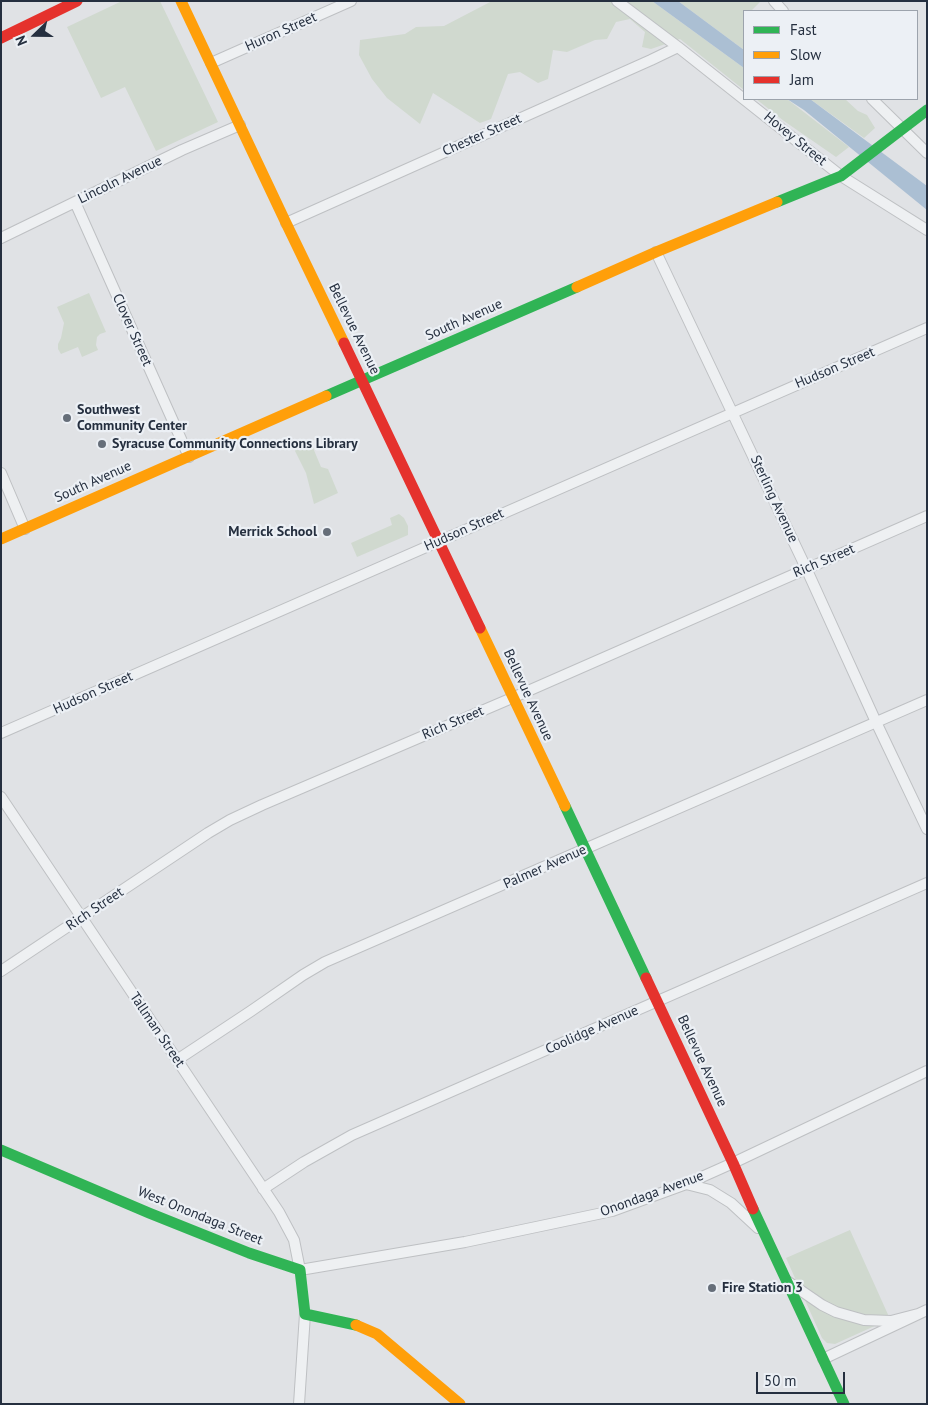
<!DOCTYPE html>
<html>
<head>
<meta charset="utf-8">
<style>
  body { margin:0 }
  #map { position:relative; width:928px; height:1405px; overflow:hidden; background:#e0e2e5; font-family:"PT Sans",sans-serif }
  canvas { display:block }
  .frame { position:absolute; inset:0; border:2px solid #252f3f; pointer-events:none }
  .legend { position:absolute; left:743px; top:10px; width:175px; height:90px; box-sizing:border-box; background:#ecf0f5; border:1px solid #9ca3ac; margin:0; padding:6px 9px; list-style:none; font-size:15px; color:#252f3f }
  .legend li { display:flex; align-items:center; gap:10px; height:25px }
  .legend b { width:25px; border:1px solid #9ca3ac }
  .north { position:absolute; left:10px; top:10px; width:50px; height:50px; -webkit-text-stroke:4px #ecf0f5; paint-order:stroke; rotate:248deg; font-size:14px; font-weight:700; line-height:20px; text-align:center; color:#252f3f }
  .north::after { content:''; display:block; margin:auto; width:18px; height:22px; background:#252f3f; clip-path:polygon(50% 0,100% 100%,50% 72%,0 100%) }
  .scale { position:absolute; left:756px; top:1372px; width:89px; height:22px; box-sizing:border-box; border:2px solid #252f3f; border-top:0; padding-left:6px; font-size:15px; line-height:18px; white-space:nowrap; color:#252f3f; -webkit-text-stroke:4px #ecf0f5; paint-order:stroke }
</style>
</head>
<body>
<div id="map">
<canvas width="928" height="1405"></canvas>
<div class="frame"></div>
<ul class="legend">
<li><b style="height:6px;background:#30b455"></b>Fast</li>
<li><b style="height:6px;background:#ff9f0a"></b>Slow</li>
<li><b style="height:6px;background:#e5322d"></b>Jam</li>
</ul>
<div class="north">N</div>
<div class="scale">50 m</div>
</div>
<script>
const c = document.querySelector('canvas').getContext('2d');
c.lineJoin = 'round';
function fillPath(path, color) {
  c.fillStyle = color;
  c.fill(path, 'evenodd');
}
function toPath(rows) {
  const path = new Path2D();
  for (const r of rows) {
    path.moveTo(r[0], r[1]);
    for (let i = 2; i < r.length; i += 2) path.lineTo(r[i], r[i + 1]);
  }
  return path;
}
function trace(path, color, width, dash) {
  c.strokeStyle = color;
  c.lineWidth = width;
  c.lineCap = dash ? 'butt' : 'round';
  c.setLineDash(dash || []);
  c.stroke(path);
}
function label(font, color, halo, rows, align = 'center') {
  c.font = font + ' "PT Sans",sans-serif';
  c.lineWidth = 4.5;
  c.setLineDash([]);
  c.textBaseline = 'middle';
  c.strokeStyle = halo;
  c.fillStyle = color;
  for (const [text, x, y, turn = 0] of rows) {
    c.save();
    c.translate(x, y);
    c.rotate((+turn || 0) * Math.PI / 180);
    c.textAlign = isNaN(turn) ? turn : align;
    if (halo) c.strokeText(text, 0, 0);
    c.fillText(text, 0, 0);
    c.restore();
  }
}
fillPath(toPath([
  [122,1,160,1,218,122,156,151,125,87,101,98,67,27],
  [492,1,652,1,744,68,744,90,680,39,651,49,642,47,645,32,630,19,616,22,607,39,595,40,567,52,553,50,548,79,538,83,520,72,508,74,491,119,480,123,433,93,420,124,387,98,372,79,359,55,360,40,405,34,416,27,444,26],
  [678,1,759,1,760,2,751,11,744,11,744,50],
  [756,99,787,99,849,147,836,157,784,121],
  [810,99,845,99,858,111,867,115,875,128,864,138],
  [89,293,106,332,100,334,97,337,96,345,98,350,82,357,78,347,61,354,58,349,58,344,61,338,64,323,57,307],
  [307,440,311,443,321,467,328,469,338,493,314,504,306,473,293,447],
  [399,514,404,518,408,526,408,535,357,557,351,543,392,525,390,518],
  [850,1230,890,1319,835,1344,827,1343,822,1338,786,1258]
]), '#d0d9cf');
fillPath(toPath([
  [652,1,678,1,744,50,744,68],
  [787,99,810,99,927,186,927,210,804,110]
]), '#abbfd3');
const street = toPath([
  [617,1,678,47,841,176,927,230],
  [774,1,783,11],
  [211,63,351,1],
  [872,99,927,153],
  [75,202,189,457],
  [286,223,651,60,678,47],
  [1,238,182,150,240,125],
  [656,252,806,568,876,722,927,829],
  [1,473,25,529],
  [1,733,927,328],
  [1,797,279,1212,294,1240,300,1270,465,1242,612,1211,686,1184,733,1163,927,1071],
  [1,971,208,833,230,820,262,805,512,698,927,516],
  [177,1060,251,1011,303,975,325,962,927,700],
  [686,1184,710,1190,731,1203,758,1228],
  [263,1189,304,1162,352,1135,927,883],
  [787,1281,822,1305,836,1312,864,1320,891,1321,918,1314],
  [823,1359,927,1310],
  [299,1404,305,1314]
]);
trace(street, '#bec0c3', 12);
trace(street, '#eef0f2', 10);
trace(toPath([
  [777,202,841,176,927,110],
  [326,396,577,287],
  [565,806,646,978],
  [1,1150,149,1213,249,1253,300,1270,305,1314,356,1325],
  [753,1209,844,1404]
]), '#30b455', 11);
trace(toPath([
  [181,1,286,223,344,343],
  [577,287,656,252,777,202],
  [1,539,326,396],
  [480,628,565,806],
  [356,1325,377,1334,460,1404]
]), '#ff9f0a', 11);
trace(toPath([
  [1,38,77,1],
  [344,343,480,628],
  [646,978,733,1163,753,1209]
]), '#e5322d', 11);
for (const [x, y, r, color] of [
  [67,418,5,"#666e79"],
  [102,444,5,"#666e79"],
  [327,532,5,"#666e79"],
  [712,1288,5,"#666e79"]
]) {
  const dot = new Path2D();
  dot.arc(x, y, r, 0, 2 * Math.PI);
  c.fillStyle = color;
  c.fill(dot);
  trace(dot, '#ecf0f5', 2);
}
label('14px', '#252f3f', '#ecf0f5', [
  ["Huron Street",281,32,-24],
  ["Chester Street",482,135,-24],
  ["Hovey Street",795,139,39],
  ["Lincoln Avenue",120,180,-26],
  ["South Avenue",464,320,-24],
  ["Bellevue Avenue",354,329,64],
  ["Clover Street",132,330,66],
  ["Hudson Street",835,368,-23],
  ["South Avenue",93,482,-24],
  ["Sterling Avenue",774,499,65],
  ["Hudson Street",464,530,-24],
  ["Rich Street",824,561,-23],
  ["Hudson Street",93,693,-24],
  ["Bellevue Avenue",528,695,65],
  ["Rich Street",453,723,-23],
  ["Palmer Avenue",545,867,-24],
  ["Rich Street",95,909,-34],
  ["Tallman Street",157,1030,56],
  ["Coolidge Avenue",592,1030,-24],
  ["Bellevue Avenue",702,1061,65],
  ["Onondaga Avenue",652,1194,-20],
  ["West Onondaga Street",200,1216,22]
]);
label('bold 14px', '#252f3f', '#ecf0f5', [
  ["Southwest",77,410],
  ["Community Center",77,426],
  ["Syracuse Community Connections Library",112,444],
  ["Merrick School",317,532,"right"],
  ["Fire Station 3",722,1288]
], 'left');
</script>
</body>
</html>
